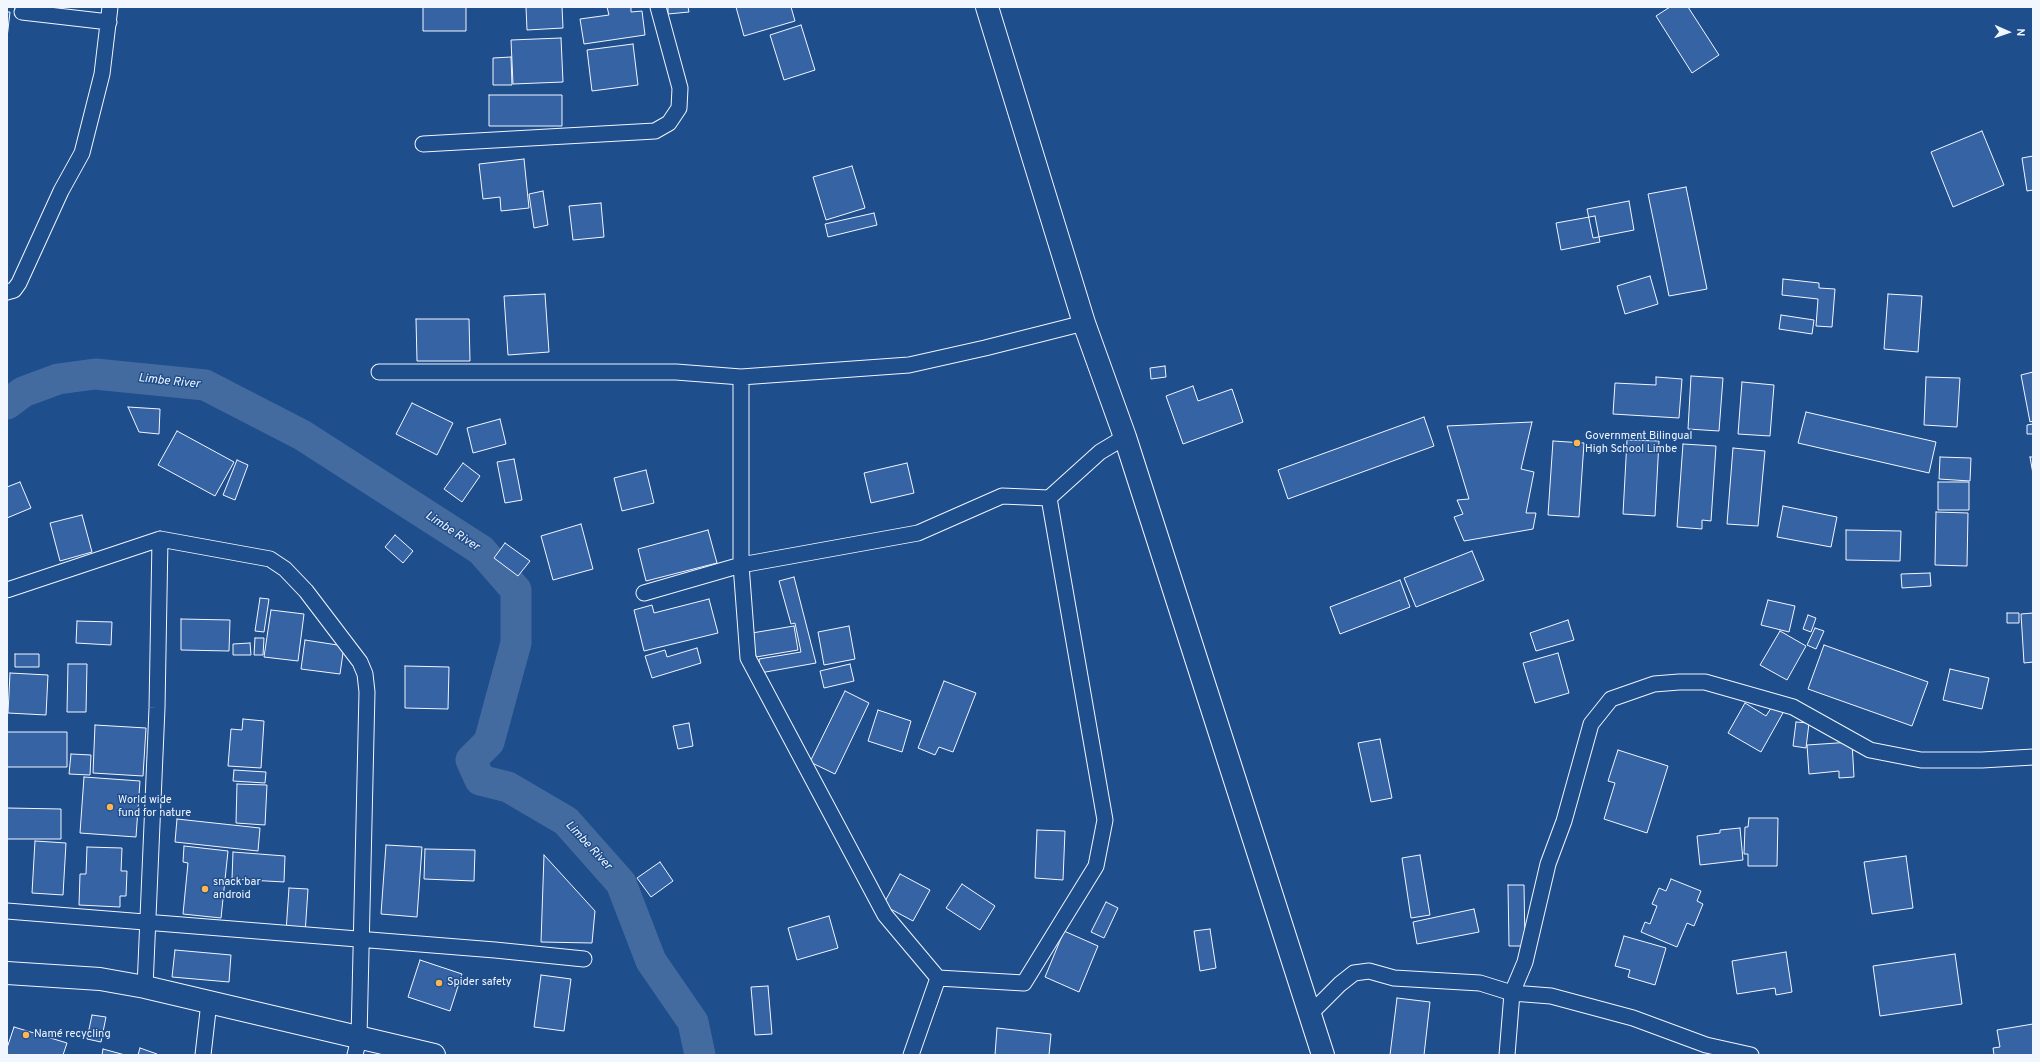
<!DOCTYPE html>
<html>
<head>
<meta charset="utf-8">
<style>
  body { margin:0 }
  #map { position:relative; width:2040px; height:1062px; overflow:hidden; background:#1f4e8c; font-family:Overpass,sans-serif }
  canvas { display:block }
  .frame { position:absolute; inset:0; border:8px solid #f2f6ff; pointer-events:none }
  .north { position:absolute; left:1988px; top:12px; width:40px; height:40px; -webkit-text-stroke:3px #1f4e8c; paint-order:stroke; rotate:92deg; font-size:11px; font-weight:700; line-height:16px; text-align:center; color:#f2f6ff }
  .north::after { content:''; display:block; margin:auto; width:14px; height:18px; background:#f2f6ff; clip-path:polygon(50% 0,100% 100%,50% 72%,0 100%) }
</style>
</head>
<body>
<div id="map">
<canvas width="2040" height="1062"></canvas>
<div class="frame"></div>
<div class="north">N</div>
</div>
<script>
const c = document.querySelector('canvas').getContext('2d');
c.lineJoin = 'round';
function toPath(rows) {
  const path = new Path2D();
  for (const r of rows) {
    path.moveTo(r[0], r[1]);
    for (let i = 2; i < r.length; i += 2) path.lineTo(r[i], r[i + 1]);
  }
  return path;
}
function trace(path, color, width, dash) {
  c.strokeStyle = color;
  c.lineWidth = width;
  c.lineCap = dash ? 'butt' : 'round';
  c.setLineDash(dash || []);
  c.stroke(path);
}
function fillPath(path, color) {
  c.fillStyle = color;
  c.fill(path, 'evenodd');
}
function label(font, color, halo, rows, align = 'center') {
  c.font = font + ' Overpass,sans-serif';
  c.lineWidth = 3;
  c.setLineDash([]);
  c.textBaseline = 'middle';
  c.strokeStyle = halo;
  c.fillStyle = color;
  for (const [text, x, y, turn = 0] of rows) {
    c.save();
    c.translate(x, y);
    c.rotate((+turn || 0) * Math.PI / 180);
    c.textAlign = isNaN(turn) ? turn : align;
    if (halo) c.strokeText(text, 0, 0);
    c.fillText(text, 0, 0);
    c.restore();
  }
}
trace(toPath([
  [7,404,23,392,58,379,95,374,205,385,302,435,481,550,516,590,516,643,489,742,471,760,480,780,508,787,566,821,621,883,651,961,693,1022,700,1055]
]), '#446ba0', 31);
const building = toPath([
  [423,7,466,7,466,31,423,31,423,7],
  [526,7,562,7,563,28,527,30,526,7],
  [607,7,631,7,631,12,642,11,645,35,584,44,580,19,609,15,607,7],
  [668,7,688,7,689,12,668,14,668,7],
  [736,7,791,7,795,21,744,36,736,7],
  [1670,7,1688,7,1719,55,1692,73,1656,16,1670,7],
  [7,12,10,12,7,38,7,12],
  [801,25,815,70,784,80,770,35,801,25],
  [561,38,563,82,513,84,511,40,561,38],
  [633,44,638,85,592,91,587,50,633,44],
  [511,57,512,85,493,85,493,58,511,57],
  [489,95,562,95,562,126,489,126,489,95],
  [1982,131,2004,185,1953,207,1931,152,1982,131],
  [2033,156,2033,190,2027,191,2022,158,2033,156],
  [524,159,529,208,501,211,500,197,483,199,479,164,524,159],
  [852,166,865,208,826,220,813,177,852,166],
  [1686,187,1707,289,1669,296,1648,194,1686,187],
  [543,191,548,225,534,228,529,194,543,191],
  [1629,201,1634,230,1593,238,1587,209,1629,201],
  [601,203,604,237,573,240,569,206,601,203],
  [874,213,877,225,828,237,825,224,874,213],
  [1595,216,1600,242,1561,250,1556,223,1595,216],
  [1650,276,1658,304,1625,314,1617,286,1650,276],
  [1783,279,1819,283,1819,288,1835,289,1832,327,1816,326,1818,299,1782,295,1783,279],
  [545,294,549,352,508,355,504,296,545,294],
  [1888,294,1922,296,1918,352,1884,349,1888,294],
  [1781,315,1814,320,1812,334,1779,329,1781,315],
  [416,319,469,319,470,361,417,361,416,319],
  [1165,366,1166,377,1151,379,1150,368,1165,366],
  [2033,372,2033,421,2030,422,2021,375,2033,372],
  [1691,376,1723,378,1719,431,1688,429,1691,376],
  [1656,377,1682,379,1679,418,1613,414,1615,383,1656,385,1656,377],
  [1926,377,1960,378,1957,427,1924,425,1926,377],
  [1742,382,1774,385,1770,436,1738,434,1742,382],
  [1193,386,1198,401,1232,389,1243,422,1183,444,1166,396,1193,386],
  [412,403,453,423,437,455,396,434,412,403],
  [128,407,160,409,159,434,139,432,128,407],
  [1806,412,1936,442,1929,473,1798,443,1806,412],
  [1424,417,1434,446,1288,499,1278,470,1424,417],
  [500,419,506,444,473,453,467,428,500,419],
  [1532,422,1521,469,1534,472,1526,513,1536,513,1533,529,1464,541,1454,517,1463,514,1457,500,1469,499,1447,426,1532,422],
  [2033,424,2033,434,2027,434,2027,425,2033,424],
  [177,431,234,462,215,496,158,465,177,431],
  [1627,440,1659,441,1655,516,1623,514,1627,440],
  [1553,441,1584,443,1579,517,1548,515,1553,441],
  [1683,444,1716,446,1711,521,1702,520,1702,529,1677,527,1683,444],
  [1733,448,1765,451,1758,526,1727,524,1733,448],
  [1940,457,1971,458,1970,481,1939,479,1940,457],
  [2030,457,2033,457,2033,474,2030,457],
  [514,459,522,500,505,503,497,462,514,459],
  [237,460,248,465,235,500,223,495,237,460],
  [463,463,480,476,462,502,444,489,463,463],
  [907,463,914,493,871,503,864,473,907,463],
  [646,470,654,503,622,511,614,478,646,470],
  [20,482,31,508,7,518,7,487,20,482],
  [1938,482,1969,482,1969,510,1938,510,1938,482],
  [1783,506,1837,517,1831,547,1777,537,1783,506],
  [1936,512,1968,513,1967,566,1935,565,1936,512],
  [82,515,92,552,60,561,50,523,82,515],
  [581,524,593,569,553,580,541,536,581,524],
  [708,530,717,563,646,581,638,549,708,530],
  [1846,530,1901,531,1900,561,1846,560,1846,530],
  [395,535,413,551,403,563,385,547,395,535],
  [505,543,530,561,518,576,494,558,505,543],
  [1472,551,1484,580,1416,607,1404,578,1472,551],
  [1930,573,1931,586,1902,588,1901,574,1930,573],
  [794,577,816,663,760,673,759,659,801,652,795,623,791,624,779,581,794,577],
  [1400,580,1410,607,1340,634,1330,607,1400,580],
  [260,598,269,599,264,632,255,631,260,598],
  [709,599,718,633,644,651,634,610,652,605,654,613,709,599],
  [1768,600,1795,606,1789,632,1761,625,1768,600],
  [271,610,304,614,298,661,264,657,271,610],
  [2007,613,2019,613,2019,623,2007,623,2007,613],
  [2033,613,2033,662,2024,663,2021,614,2033,613],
  [1808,615,1816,618,1811,632,1803,629,1808,615],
  [181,619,230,620,229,651,181,650,181,619],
  [1568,620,1574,640,1536,651,1530,633,1568,620],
  [77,621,112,622,111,645,76,643,77,621],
  [794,626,798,650,756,657,752,633,794,626],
  [849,626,855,659,824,665,818,632,849,626],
  [1815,628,1824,631,1816,649,1807,645,1815,628],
  [1780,631,1806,646,1787,680,1760,665,1780,631],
  [255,638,264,638,263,655,254,655,255,638],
  [305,640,344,646,340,674,301,669,305,640],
  [250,643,251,655,233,655,233,644,250,643],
  [1824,645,1928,682,1912,726,1808,689,1824,645],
  [697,648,701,663,652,678,645,656,665,650,667,657,697,648],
  [1558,653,1569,693,1535,703,1523,663,1558,653],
  [15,654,39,654,39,667,15,667,15,654],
  [68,664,87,664,86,712,67,712,68,664],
  [850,664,854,681,824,688,820,671,850,664],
  [405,666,449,667,448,709,405,708,405,666],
  [1950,669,1989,678,1982,709,1943,700,1950,669],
  [10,673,48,675,46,715,8,713,10,673],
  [944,681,976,693,953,752,939,747,935,755,918,748,944,681],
  [845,691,869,703,835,774,810,762,845,691],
  [1745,703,1766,716,1773,705,1784,711,1761,752,1728,733,1745,703],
  [878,710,911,721,902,752,868,741,878,710],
  [243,719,264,721,261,768,228,766,231,729,242,730,243,719],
  [1796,722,1809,723,1806,748,1793,746,1796,722],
  [689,723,693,746,678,749,673,726,689,723],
  [95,725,146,728,143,776,93,773,95,725],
  [7,732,67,732,67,767,7,767,7,732],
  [1380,739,1392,798,1371,802,1358,743,1380,739],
  [1852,742,1854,777,1839,778,1839,771,1809,774,1807,745,1852,742],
  [1618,750,1668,766,1647,833,1604,819,1615,783,1608,781,1618,750],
  [71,754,91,755,90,775,69,774,71,754],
  [234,770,266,772,265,783,233,781,234,770],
  [84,777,140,781,136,837,80,833,84,777],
  [237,784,267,785,265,825,236,823,237,784],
  [7,808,61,809,61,839,7,839,7,808],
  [1749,818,1778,818,1777,866,1748,866,1748,854,1744,854,1745,827,1748,827,1749,818],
  [177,819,260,828,258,851,175,842,177,819],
  [1740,828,1743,860,1700,865,1697,836,1720,833,1720,830,1740,828],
  [1037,830,1065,831,1063,880,1035,878,1037,830],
  [35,841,66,843,63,895,32,893,35,841],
  [386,845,422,847,417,917,381,914,386,845],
  [184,846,228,851,221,918,183,914,188,863,183,862,184,846],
  [87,847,122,848,121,871,127,871,126,896,120,896,120,907,79,905,80,874,86,874,87,847],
  [425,849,475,850,474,881,424,879,425,849],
  [233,852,285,856,284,882,232,879,233,852],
  [544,855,595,911,592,943,541,942,544,855],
  [1420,855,1430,915,1411,918,1402,858,1420,855],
  [1906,856,1913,908,1872,914,1864,862,1906,856],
  [660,862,673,881,651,897,637,878,660,862],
  [900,874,930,890,913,921,883,905,900,874],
  [1671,879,1701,891,1697,901,1703,904,1694,926,1687,923,1677,947,1641,932,1645,922,1650,924,1657,906,1652,904,1659,888,1666,891,1671,879],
  [962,884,995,906,980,930,946,908,962,884],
  [1508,885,1524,885,1525,946,1509,946,1508,885],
  [289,888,308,889,305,934,286,932,289,888],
  [1106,902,1118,908,1104,938,1091,932,1106,902],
  [1474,909,1479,932,1417,944,1413,922,1474,909],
  [829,916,838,948,797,960,788,928,829,916],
  [1210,929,1216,968,1200,971,1194,931,1210,929],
  [1064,931,1098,946,1079,992,1045,977,1064,931],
  [1624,936,1666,948,1655,985,1628,977,1630,970,1615,966,1624,936],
  [175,950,231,955,229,982,172,977,175,950],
  [1786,952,1792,992,1776,995,1775,988,1737,994,1732,961,1786,952],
  [1955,954,1962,1004,1880,1016,1873,966,1955,954],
  [420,960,462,974,450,1011,408,997,420,960],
  [541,975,571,979,564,1031,534,1027,541,975],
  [768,986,772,1034,755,1035,751,987,768,986],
  [1397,998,1430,1002,1424,1055,1390,1055,1397,998],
  [92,1015,106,1017,101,1042,87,1039,92,1015],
  [2033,1024,2033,1055,1994,1055,1993,1048,2000,1047,1997,1030,2033,1024],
  [14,1027,67,1043,63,1055,7,1055,7,1048,14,1027],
  [997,1028,1051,1034,1049,1055,995,1055,997,1028],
  [140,1048,157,1054,157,1055,138,1055,140,1048],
  [103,1049,125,1055,102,1055,103,1049]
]);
fillPath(building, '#3563a3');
trace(building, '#f2f6ff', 1);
const minor = toPath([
  [22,12,109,22],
  [423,144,655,131,669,123,679,108,680,88,658,7],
  [7,292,14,290,19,283,61,191,82,153,102,74,110,7],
  [379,372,676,372,741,377,909,365,985,348,1084,323],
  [160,539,270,559,285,569,306,591,360,662,365,674,367,692,359,1038,355,1055],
  [7,590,160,539,157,708,145,987],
  [644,593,741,565,741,377],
  [7,911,495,950,584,959],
  [938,978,885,915,748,658,741,565,918,533,1002,496,1049,498],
  [1310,1014,1340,984,1354,973,1369,971,1394,978,1480,983,1512,993,1551,996,1633,1018,1706,1045,1751,1055],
  [203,1055,209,1002],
  [911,1055,938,978,1024,983,1096,866,1105,820,1049,498,1100,452,1125,437],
  [1507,1055,1512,993,1525,962,1548,864,1564,821,1591,724,1611,699,1654,684,1679,682,1705,682,1793,707,1870,750,1921,760,1982,760,2033,757]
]);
const primary = toPath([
  [987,7,1084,323,1125,437,1323,1055]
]);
const trunk = toPath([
  [7,973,100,979,145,987,434,1055]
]);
trace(minor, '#f2f6ff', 17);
trace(primary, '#f2f6ff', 24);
trace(trunk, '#f2f6ff', 24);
trace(minor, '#1f4e8c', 15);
trace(primary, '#1f4e8c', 22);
trace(trunk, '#1f4e8c', 22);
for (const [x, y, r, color] of [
  [1577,443,4,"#ffb74d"],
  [110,807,4,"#ffb74d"],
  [205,889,4,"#ffb74d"],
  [439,983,4,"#ffb74d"],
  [26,1035,4,"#ffb74d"]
]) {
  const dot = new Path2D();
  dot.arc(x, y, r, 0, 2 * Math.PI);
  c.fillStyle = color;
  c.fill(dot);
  trace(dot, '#1f4e8c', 1.5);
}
label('11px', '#f2f6ff', '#1f4e8c', [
  ["Government Bilingual",1585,437],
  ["High School Limbe",1585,450],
  ["World wide",118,801],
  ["fund for nature",118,814],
  ["snack bar",213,883],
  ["android",213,896],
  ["Spider safety",447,983],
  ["Namé recycling",34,1035]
], 'left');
label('italic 12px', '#f2f6ff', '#1f4e8c', [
  ["Limbe River",169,382,6],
  ["Limbe River",452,532,33],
  ["Limbe River",588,846,47]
]);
</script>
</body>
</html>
